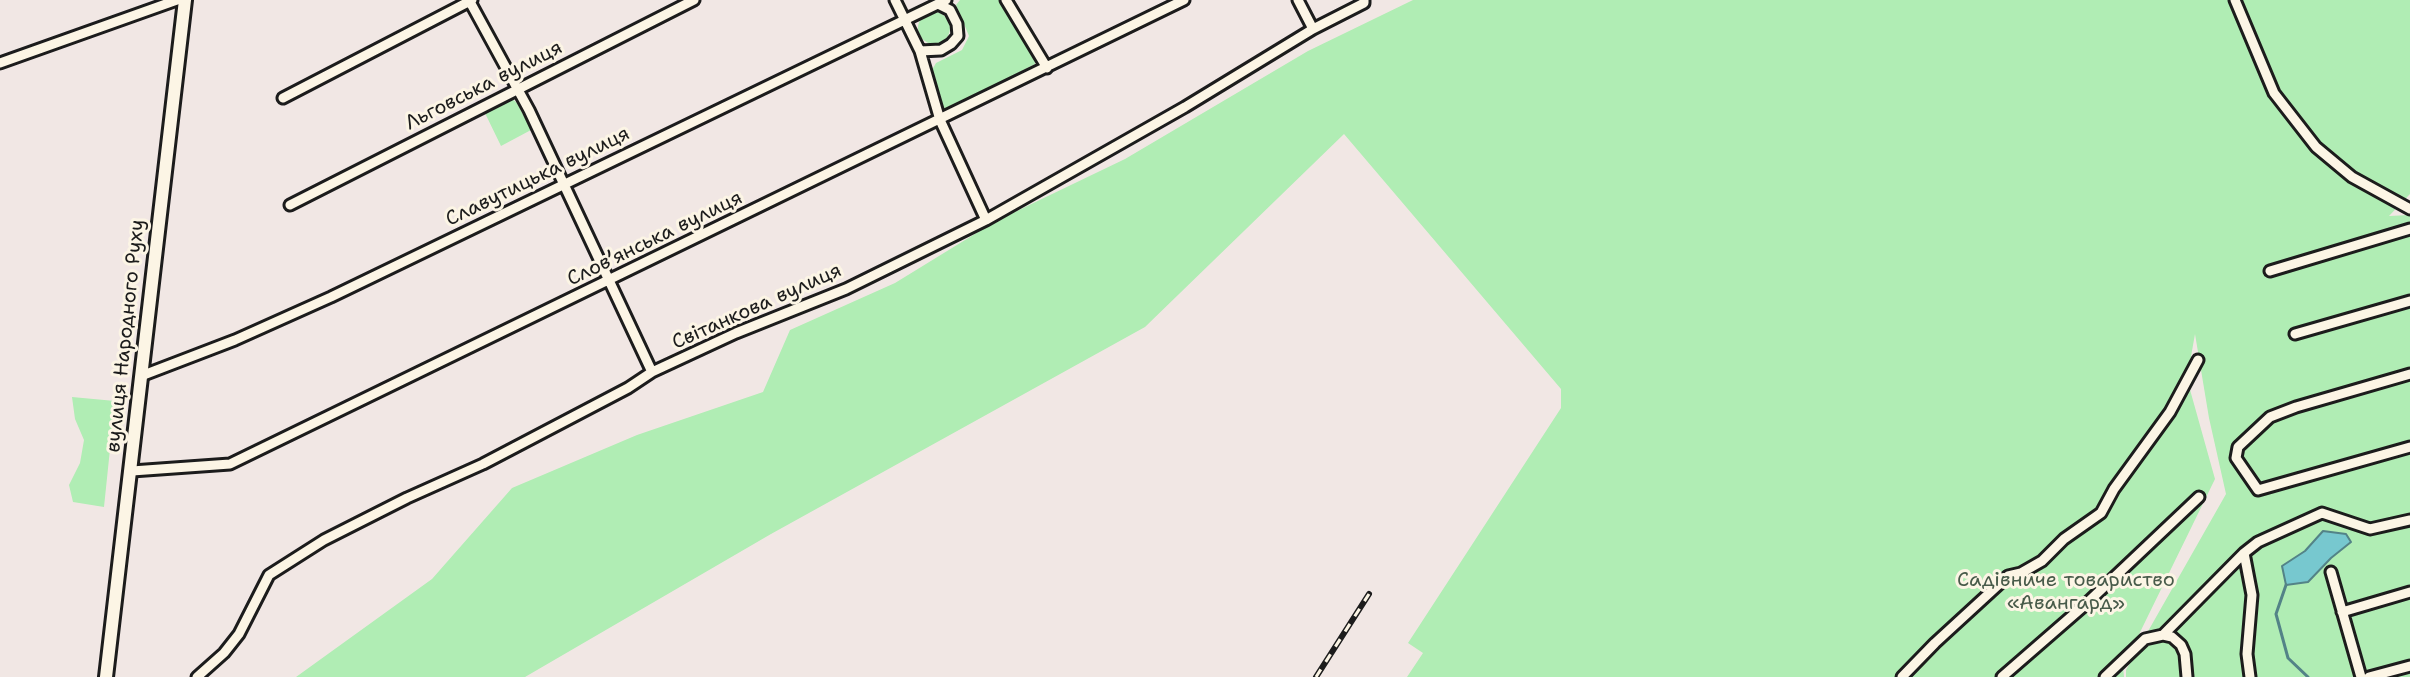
<!DOCTYPE html>
<html>
<head>
<meta charset="utf-8">
<style>
  body { margin:0 }
  canvas { display:block; background:#f1e7e4 }
</style>
</head>
<body>
<canvas width="2410" height="677"></canvas>
<script>
const c = document.querySelector('canvas').getContext('2d');
c.lineJoin = 'round';
function fillPath(path, color) {
  c.fillStyle = color;
  c.fill(path, 'evenodd');
}
function toPath(rows) {
  const path = new Path2D();
  for (const r of rows) {
    if (r.length === 3) {
      path.moveTo(r[0] + r[2], r[1]);
      path.arc(r[0], r[1], r[2], 0, 2 * Math.PI);
      continue;
    }
    path.moveTo(r[0], r[1]);
    for (let i = 2; i < r.length; i += 2) path.lineTo(r[i], r[i + 1]);
  }
  return path;
}
function trace(path, color, width, dash) {
  c.strokeStyle = color;
  c.lineWidth = width;
  c.lineCap = dash ? 'butt' : 'round';
  c.setLineDash(dash || []);
  c.stroke(path);
}
function label(font, color, halo, rows, align = 'center') {
  c.font = font + ' "Shantell Sans",sans-serif';
  c.lineWidth = 6;
  c.setLineDash([]);
  c.textBaseline = 'middle';
  c.strokeStyle = halo;
  c.fillStyle = color;
  for (const [text, x, y, turn = 0] of rows) {
    c.save();
    c.translate(x, y);
    c.rotate((+turn || 0) * Math.PI / 180);
    c.textAlign = isNaN(turn) ? turn : align;
    if (halo) c.strokeText(text, 0, 0);
    c.fillText(text, 0, 0);
    c.restore();
  }
}
fillPath(toPath([
  [960,0,1000,0,1034,56,1035,64,945,110,939,104,932,70,936,63,962,50,969,36,956,5],
  [1413,0,2410,0,2410,194,2389,216,2410,215,2410,677,2126,677,2126,670,2226,494,2209,418,2195,334,2187,379,2215,479,2123,667,2124,677,1407,677,1423,653,1408,643,1561,408,1561,389,1344,134,1145,327,771,534,525,677,296,677,432,579,512,488,637,435,763,392,790,330,895,283,996,221,1125,159,1308,51],
  [934,28,16],
  [510,97,517,103,531,130,501,146,483,109],
  [72,397,115,401,104,507,73,502,69,485,80,463,84,440,75,419]
]), '#b0edb4');
const water = toPath([
  [2323,531,2346,534,2351,542,2331,558,2308,582,2286,585,2282,566,2305,551,2323,531]
]);
fillPath(water, '#77c8cf');
trace(water, '#538387', 2);
trace(toPath([
  [2286,585,2276,614,2288,658,2308,677]
]), '#538387', 3);
const street = toPath([
  [469,0,529,110,652,372],
  [895,0,920,51,940,120,986,220],
  [1006,0,1047,68],
  [1298,0,1313,29],
  [2235,0,2274,93,2316,147,2352,177,2410,209],
  [920,51,941,50,951,44,958,36,957,24,950,10,938,4],
  [0,63,177,0],
  [283,98,472,0],
  [290,205,694,0],
  [2270,271,2410,229],
  [2295,334,2410,301],
  [2410,374,2296,407,2270,417,2238,447,2236,458,2258,490,2410,447],
  [141,376,235,340,331,297,946,0],
  [132,471,230,464,1184,0],
  [2331,572,2361,677],
  [2342,612,2410,592],
  [2163,635,2172,637,2181,645,2185,654,2187,677],
  [197,677,224,653,239,634,269,575,324,540,407,498,483,464,628,388,652,372,736,333,846,289,986,220,1185,107,1313,29,1364,3,1364,0],
  [1902,677,1935,643,2008,576,2021,573,2042,561,2064,539,2101,513,2114,489,2170,412,2198,360],
  [2002,677,2087,603,2199,497],
  [2105,677,2145,639,2163,635,2244,553],
  [2250,677,2247,654,2252,595,2244,553,2258,542,2322,513,2370,529,2410,520],
  [2369,677,2410,666]
]);
const secondary = toPath([
  [106,677,185,0]
]);
trace(street, '#1c1c1c', 15);
trace(secondary, '#1c1c1c', 18);
trace(street, '#fcf5e5', 9);
trace(secondary, '#fcf5e5', 12);
const rail = toPath([
  [1316,677,1369,594]
]);
trace(rail, '#1c1c1c', 6);
trace(rail, '#fcf5e5', 3, [9]);
label('20px', '#1c1c1c', '#fcf5e5', [
  ["Льговська вулиця",484,86,-27],
  ["Славутицька вулиця",538,177,-26],
  ["Словʼянська вулиця",655,239,-26],
  ["Світанкова вулиця",757,307,-24],
  ["вулиця Народного Руху",126,336,-84]
]);
label('20px', '#485b4a', '#fcf5e5', [
  ["Садівниче товариство",2066,581],
  ["«Авангард»",2066,604]
]);
</script>
</body>
</html>
